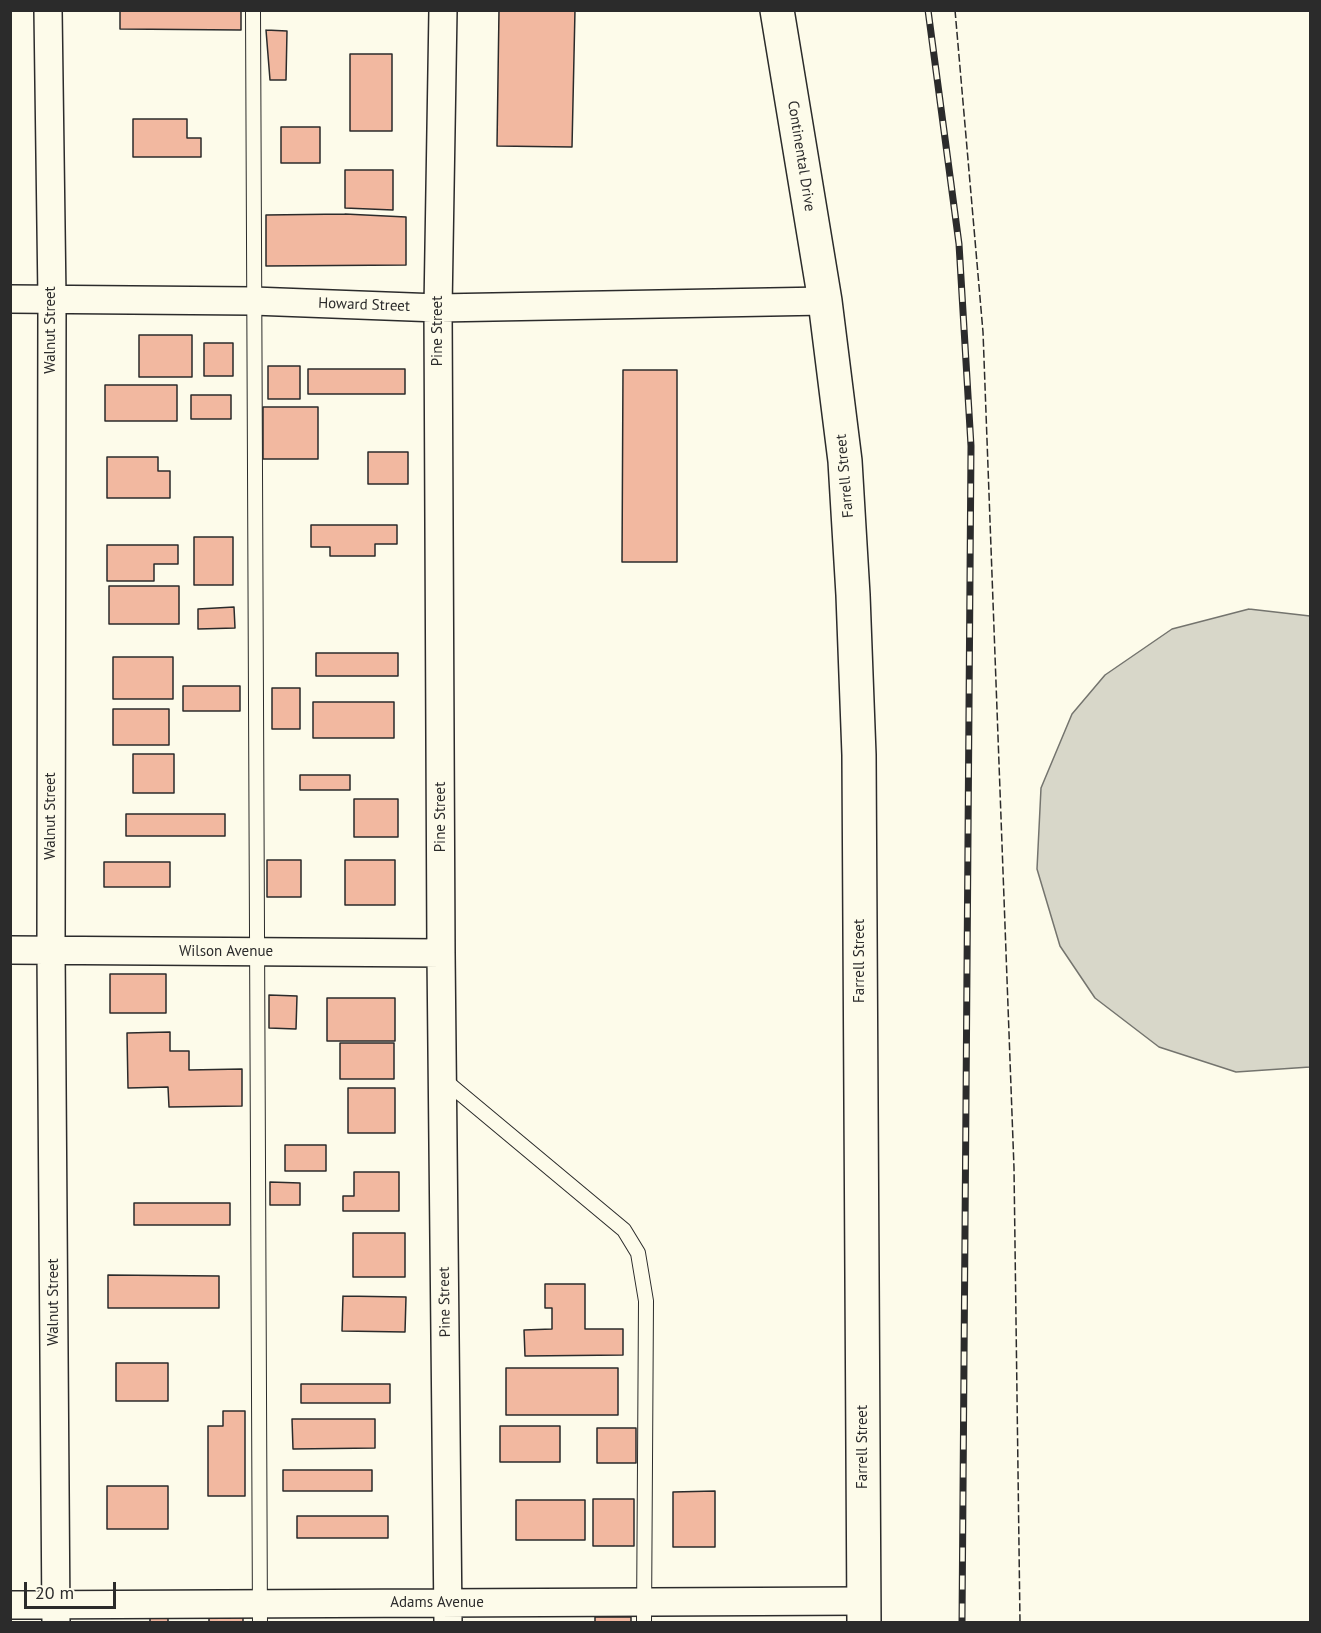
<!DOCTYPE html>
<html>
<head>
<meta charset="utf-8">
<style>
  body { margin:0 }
  #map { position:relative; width:1321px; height:1633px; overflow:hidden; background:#fdfbea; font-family:"PT Sans",sans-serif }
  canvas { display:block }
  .frame { position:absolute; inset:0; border:12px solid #2b2b2b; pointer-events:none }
  .scale { position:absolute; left:24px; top:1582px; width:92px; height:27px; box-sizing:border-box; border:3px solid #2b2b2b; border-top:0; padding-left:8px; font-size:18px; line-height:21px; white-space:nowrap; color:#2b2b2b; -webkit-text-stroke:4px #fdfbea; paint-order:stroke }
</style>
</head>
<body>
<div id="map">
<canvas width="1321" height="1633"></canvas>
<div class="frame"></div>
<div class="scale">20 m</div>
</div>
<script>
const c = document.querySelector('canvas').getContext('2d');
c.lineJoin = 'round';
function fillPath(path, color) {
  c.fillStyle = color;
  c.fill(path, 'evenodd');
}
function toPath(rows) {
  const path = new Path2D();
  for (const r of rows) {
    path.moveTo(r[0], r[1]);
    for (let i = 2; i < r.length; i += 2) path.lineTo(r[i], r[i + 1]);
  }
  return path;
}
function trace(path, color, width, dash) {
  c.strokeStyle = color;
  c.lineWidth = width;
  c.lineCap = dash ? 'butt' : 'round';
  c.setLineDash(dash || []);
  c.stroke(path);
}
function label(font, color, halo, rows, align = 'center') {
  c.font = font + ' "PT Sans",sans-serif';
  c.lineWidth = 4.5;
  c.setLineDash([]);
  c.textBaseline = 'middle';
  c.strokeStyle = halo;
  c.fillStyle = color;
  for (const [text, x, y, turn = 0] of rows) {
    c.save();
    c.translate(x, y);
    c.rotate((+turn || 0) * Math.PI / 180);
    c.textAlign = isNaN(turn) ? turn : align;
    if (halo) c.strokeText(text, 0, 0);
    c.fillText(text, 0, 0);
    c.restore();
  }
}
const water = toPath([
  [1249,609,1310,616,1310,1067,1236,1072,1159,1047,1095,998,1060,946,1037,869,1041,788,1072,714,1105,675,1172,629,1249,609]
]);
fillPath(water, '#d8d7c9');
trace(water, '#74746e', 1.5);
const building = toPath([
  [120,10,241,10,241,30,120,29,120,10],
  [499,10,575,10,572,147,497,146,499,10],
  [266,30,287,31,286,80,270,80,266,30],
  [350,54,392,54,392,131,350,131,350,54],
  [133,119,187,119,187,138,201,138,201,157,133,157,133,119],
  [281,127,320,127,320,163,281,163,281,127],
  [345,170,393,170,393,210,345,208,345,170],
  [345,214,406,217,406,265,266,266,266,215,345,214],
  [139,335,192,335,192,377,139,377,139,335],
  [204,343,233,343,233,376,204,376,204,343],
  [268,366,300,366,300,399,268,399,268,366],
  [308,369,405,369,405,394,308,394,308,369],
  [623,370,677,370,677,562,622,562,623,370],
  [105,385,177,385,177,421,105,421,105,385],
  [191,395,231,395,231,419,191,419,191,395],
  [263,407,318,407,318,459,263,459,263,407],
  [368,452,408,452,408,484,368,484,368,452],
  [107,457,158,457,158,471,170,471,170,498,107,498,107,457],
  [311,525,397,525,397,544,375,544,375,556,330,556,330,547,311,547,311,525],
  [194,537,233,537,233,585,194,585,194,537],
  [107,545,178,545,178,564,154,564,154,581,107,581,107,545],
  [109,586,179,586,179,624,109,624,109,586],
  [234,607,235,628,198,629,198,609,234,607],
  [316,653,398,653,398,676,316,676,316,653],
  [113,657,173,657,173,699,113,699,113,657],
  [183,686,240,686,240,711,183,711,183,686],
  [272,688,300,688,300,729,272,729,272,688],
  [313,702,394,702,394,738,313,738,313,702],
  [113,709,169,709,169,745,113,745,113,709],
  [133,754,174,754,174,793,133,793,133,754],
  [300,775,350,775,350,790,300,790,300,775],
  [354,799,398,799,398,837,354,837,354,799],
  [126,814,225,814,225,836,126,836,126,814],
  [267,860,301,860,301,897,267,897,267,860],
  [345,860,395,860,395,905,345,905,345,860],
  [104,862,170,862,170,887,104,887,104,862],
  [110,974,166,974,166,1013,110,1013,110,974],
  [269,995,297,996,296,1029,269,1028,269,995],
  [327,998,395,998,395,1041,327,1041,327,998],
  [170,1032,170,1051,189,1051,189,1070,242,1069,242,1106,169,1107,168,1087,128,1088,127,1033,170,1032],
  [340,1043,394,1043,394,1079,340,1079,340,1043],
  [348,1088,395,1088,395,1133,348,1133,348,1088],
  [285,1145,326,1145,326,1171,285,1171,285,1145],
  [354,1172,399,1172,399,1211,343,1211,343,1196,354,1196,354,1172],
  [270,1182,300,1183,300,1205,270,1205,270,1182],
  [134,1203,230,1203,230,1225,134,1225,134,1203],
  [353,1233,405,1233,405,1277,353,1277,353,1233],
  [108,1275,219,1276,219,1308,108,1308,108,1275],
  [545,1284,585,1284,585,1329,623,1329,623,1355,525,1356,524,1330,552,1329,552,1308,545,1308,545,1284],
  [343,1296,406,1297,405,1332,342,1331,343,1296],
  [116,1363,168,1363,168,1401,116,1401,116,1363],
  [506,1368,618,1368,618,1415,506,1415,506,1368],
  [301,1384,390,1384,390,1403,301,1403,301,1384],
  [223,1411,245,1411,245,1496,208,1496,208,1426,223,1426,223,1411],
  [292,1419,375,1419,375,1448,293,1449,292,1419],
  [500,1426,560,1426,560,1462,500,1462,500,1426],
  [597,1428,636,1428,636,1463,597,1463,597,1428],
  [283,1470,372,1470,372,1491,283,1491,283,1470],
  [107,1486,168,1486,168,1529,107,1529,107,1486],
  [715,1491,715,1547,673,1547,673,1492,715,1491],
  [593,1499,634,1499,634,1546,593,1546,593,1499],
  [516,1500,585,1500,585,1540,516,1540,516,1500],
  [297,1516,388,1516,388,1538,297,1538,297,1516],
  [209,1612,243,1612,243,1622,209,1622,209,1612],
  [150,1616,168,1616,168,1622,150,1622,150,1616],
  [595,1617,631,1617,631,1622,595,1622,595,1617]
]);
fillPath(building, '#f2b8a0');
trace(building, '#2b2b2b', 1.5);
const lane = toPath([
  [253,10,260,1622],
  [443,1079,624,1230,638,1253,646,1301,644,1622]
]);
const street = toPath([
  [48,10,52,299,51,950,56,1622],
  [443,10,438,308,441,953,448,1622],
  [10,299,253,301,438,308,825,301],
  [10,950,441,953],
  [10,1605,864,1601]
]);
const secondary = toPath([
  [777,10,825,301,845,461,853,595,859,755,864,1622]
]);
trace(lane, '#2b2b2b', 16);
trace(street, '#2b2b2b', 30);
trace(secondary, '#2b2b2b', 36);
trace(lane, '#fdfbea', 14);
trace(street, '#fdfbea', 27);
trace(secondary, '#fdfbea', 33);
const rail = toPath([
  [928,10,959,244,971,446,962,1622]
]);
trace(rail, '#2b2b2b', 7);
trace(rail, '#fdfbea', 4.5, [14]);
trace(toPath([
  [955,10,983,332,1014,1168,1020,1622]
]), '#2b2b2b', 1.5, [8, 3]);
label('15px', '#2b2b2b', '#fdfbea', [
  ["Continental Drive",801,156,81],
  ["Howard Street",364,305,2],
  ["Walnut Street",51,330,-90],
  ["Pine Street",438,331,-90],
  ["Farrell Street",845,476,-95],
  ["Walnut Street",51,816,-90],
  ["Pine Street",441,817,-90],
  ["Wilson Avenue",226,952],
  ["Farrell Street",860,961,-90],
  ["Walnut Street",54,1302,-90],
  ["Pine Street",445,1302,-91],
  ["Farrell Street",863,1447,-90],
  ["Adams Avenue",437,1603]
]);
</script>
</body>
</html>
